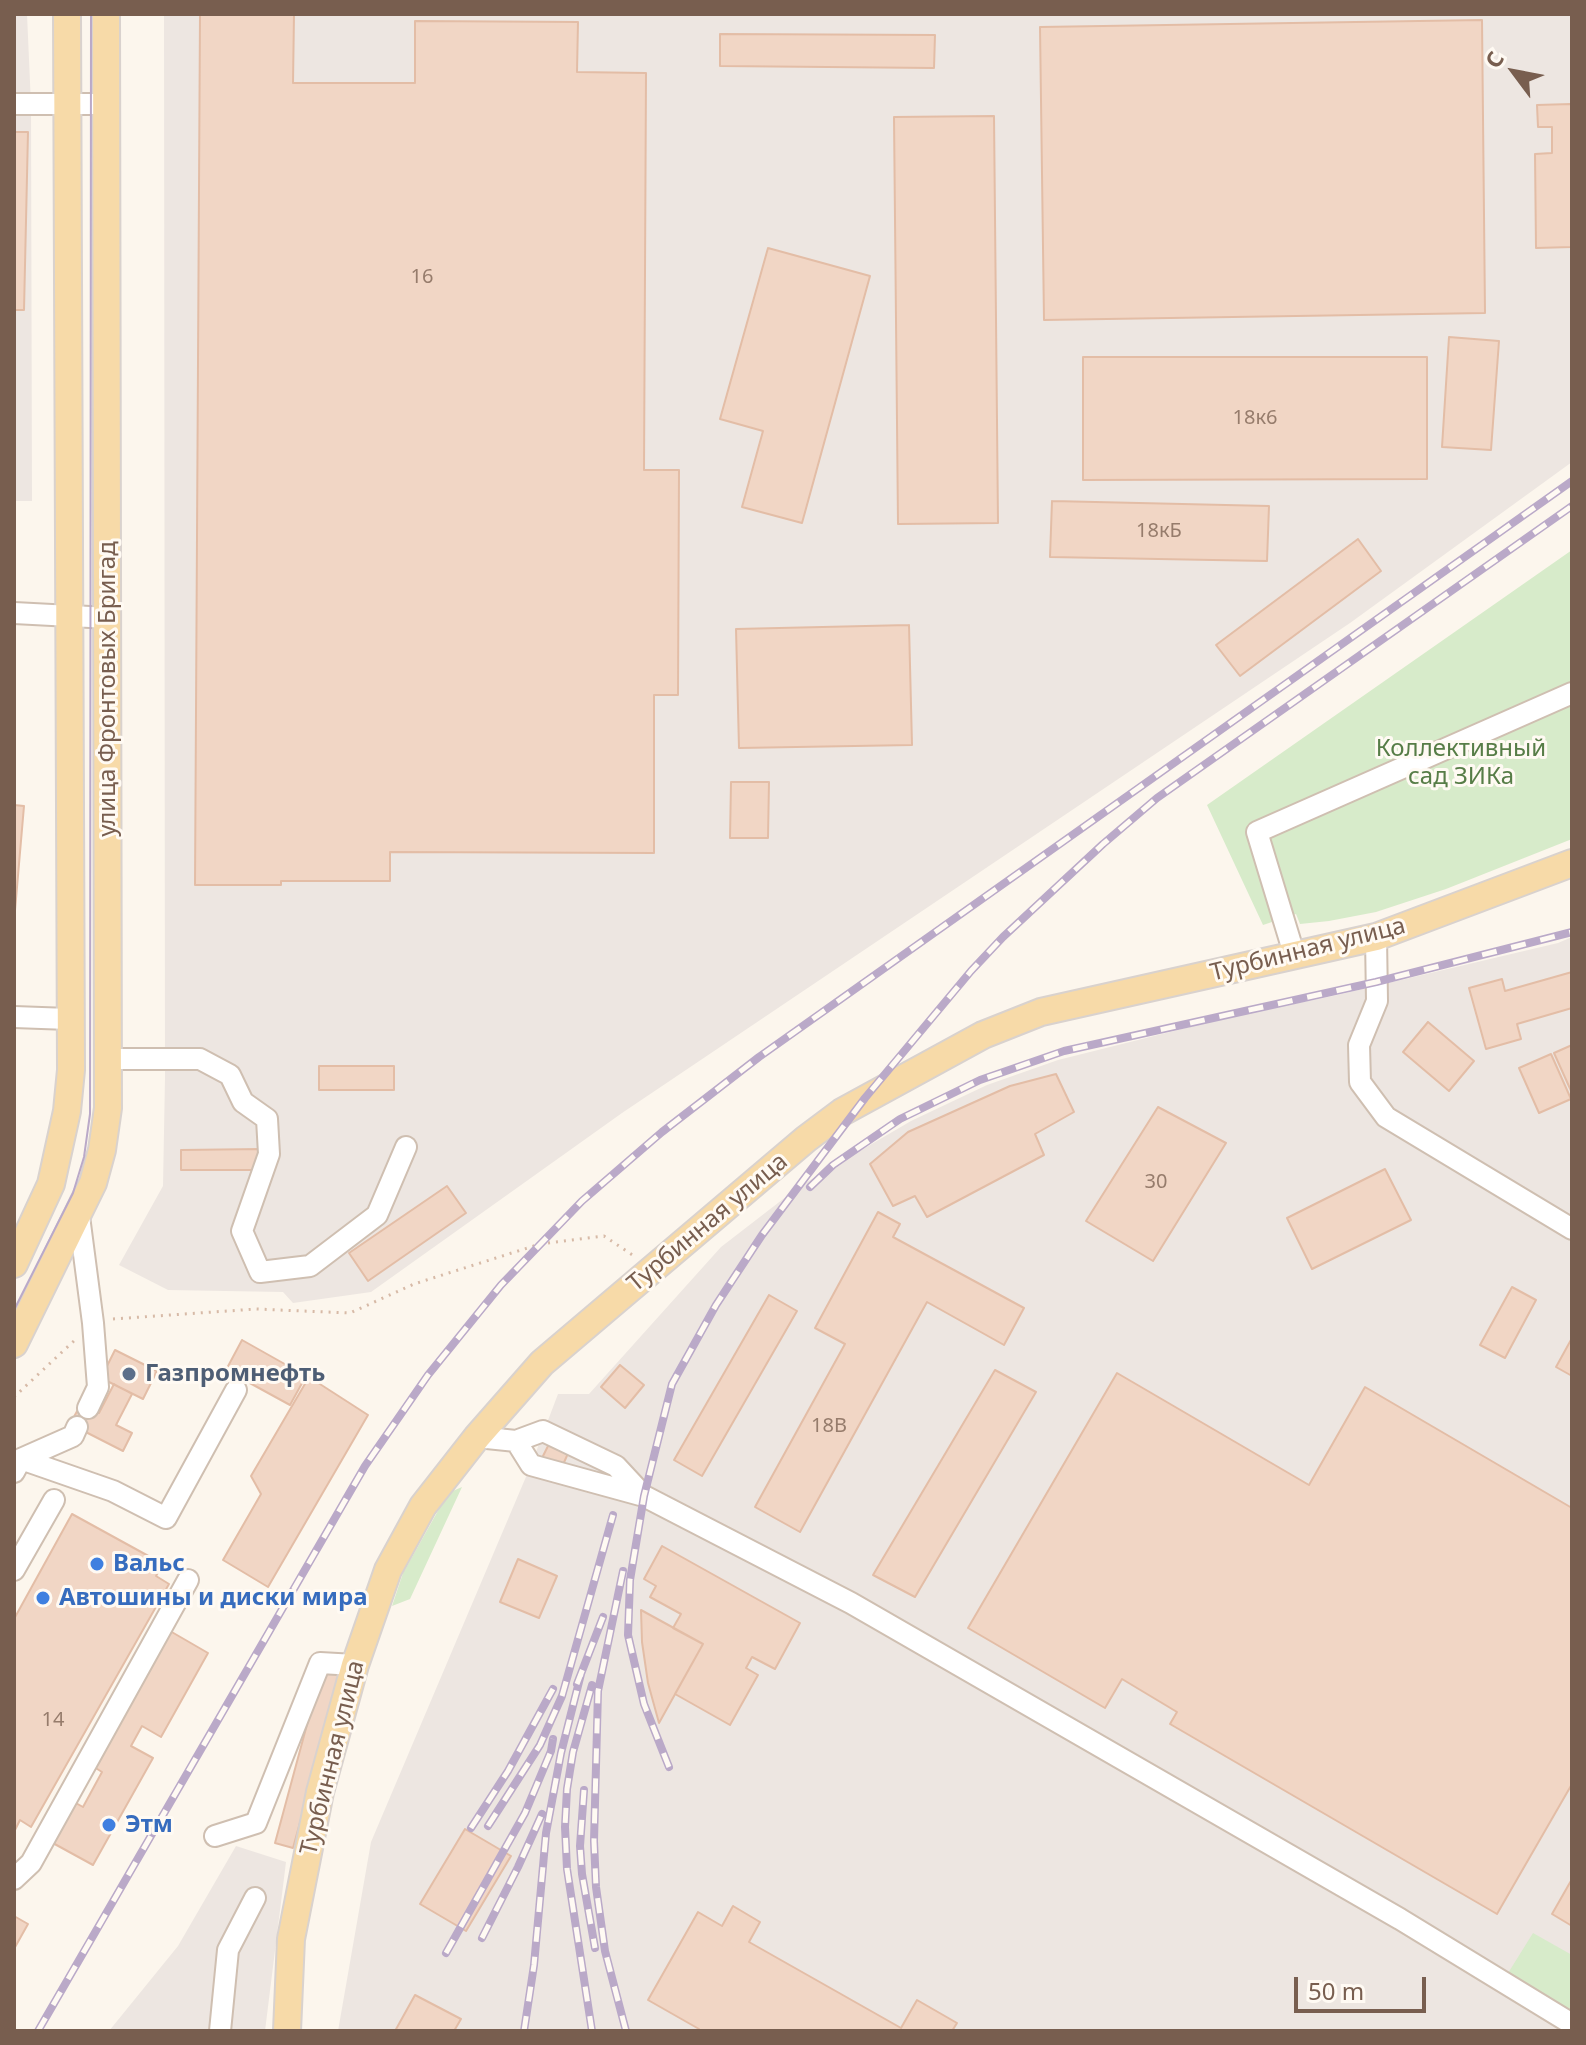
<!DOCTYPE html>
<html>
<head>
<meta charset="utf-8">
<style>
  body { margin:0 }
  #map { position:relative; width:1586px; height:2045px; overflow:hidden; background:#fcf6ed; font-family:"Noto Sans",sans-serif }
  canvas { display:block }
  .frame { position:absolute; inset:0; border:16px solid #785e4f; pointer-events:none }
  .north { position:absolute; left:1474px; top:32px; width:80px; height:80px; -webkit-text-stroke:6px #fffaf3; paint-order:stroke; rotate:302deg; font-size:22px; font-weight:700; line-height:32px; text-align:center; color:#785e4f }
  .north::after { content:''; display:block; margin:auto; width:28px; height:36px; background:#785e4f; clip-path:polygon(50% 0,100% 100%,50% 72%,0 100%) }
  .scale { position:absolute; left:1294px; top:1977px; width:132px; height:36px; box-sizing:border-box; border:4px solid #785e4f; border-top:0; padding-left:10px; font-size:24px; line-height:28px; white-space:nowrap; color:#785e4f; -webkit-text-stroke:6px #fffaf3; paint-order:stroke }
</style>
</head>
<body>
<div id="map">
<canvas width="1586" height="2045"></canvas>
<div class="frame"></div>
<div class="north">С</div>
<div class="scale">50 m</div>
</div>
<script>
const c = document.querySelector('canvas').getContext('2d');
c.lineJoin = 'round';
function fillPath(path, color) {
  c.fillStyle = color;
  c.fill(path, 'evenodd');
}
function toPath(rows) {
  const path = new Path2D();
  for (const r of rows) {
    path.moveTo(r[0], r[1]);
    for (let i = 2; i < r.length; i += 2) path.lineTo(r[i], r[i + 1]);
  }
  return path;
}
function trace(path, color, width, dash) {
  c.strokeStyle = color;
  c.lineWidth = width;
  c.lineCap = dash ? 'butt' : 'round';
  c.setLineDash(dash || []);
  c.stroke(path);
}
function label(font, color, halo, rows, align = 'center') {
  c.font = font + ' "Noto Sans",sans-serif';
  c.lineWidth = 6;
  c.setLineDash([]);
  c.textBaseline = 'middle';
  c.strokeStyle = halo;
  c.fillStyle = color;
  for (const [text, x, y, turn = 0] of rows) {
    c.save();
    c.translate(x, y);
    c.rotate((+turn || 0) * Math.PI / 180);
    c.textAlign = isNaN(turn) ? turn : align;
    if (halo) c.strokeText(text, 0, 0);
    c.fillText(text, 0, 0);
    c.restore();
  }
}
fillPath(toPath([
  [14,14,27,14,31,105,32,501,14,501],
  [164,14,1572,14,1572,462,1350,623,622,1113,371,1292,293,1303,283,1292,168,1290,119,1265,163,1186,165,1078],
  [1572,937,1572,2031,338,2031,371,1842,531,1465,558,1394,589,1394,721,1247,800,1186,911,1121,987,1085,1058,1060,1238,1015,1333,996,1558,943],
  [236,1846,286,1862,265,2031,109,2031,178,1946]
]), '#ede6e1');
fillPath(toPath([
  [1572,550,1572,839,1446,889,1376,912,1329,921,1300,924,1296,914,1263,925,1207,805],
  [462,1487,410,1599,392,1606,403,1573,448,1493],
  [1533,1933,1572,1955,1572,2018,1505,1978]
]), '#d7ebca');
const building = toPath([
  [200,14,294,14,293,83,415,83,415,21,578,22,577,72,646,73,644,470,679,470,678,695,654,695,654,853,390,852,390,881,281,881,281,885,195,885,200,14],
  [1482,20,1485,313,1044,320,1040,27,1482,20],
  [720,34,935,35,934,68,720,66,720,34],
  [1571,104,1572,247,1536,248,1535,154,1552,153,1552,127,1538,127,1537,105,1571,104],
  [994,116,998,523,898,524,894,117,994,116],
  [14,132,28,132,24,310,14,310,14,132],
  [768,248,870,276,802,523,742,507,763,431,720,419,768,248],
  [1449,337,1499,341,1491,450,1442,447,1449,337],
  [1083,357,1427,357,1427,479,1083,480,1083,357],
  [1052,501,1269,506,1267,561,1050,557,1052,501],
  [1358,539,1381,571,1240,676,1216,645,1358,539],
  [909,625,912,745,739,748,736,629,909,625],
  [731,782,769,782,768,838,730,838,731,782],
  [14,805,24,806,14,922,14,805],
  [1572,972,1572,1008,1517,1024,1521,1039,1486,1049,1469,988,1502,979,1505,991,1572,972],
  [1428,1022,1474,1061,1449,1091,1403,1052,1428,1022],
  [1572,1045,1572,1093,1554,1053,1572,1045],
  [1551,1054,1571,1099,1539,1113,1519,1068,1551,1054],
  [319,1066,394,1066,394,1090,319,1090,319,1066],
  [1056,1074,1074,1112,1035,1134,1044,1155,927,1217,915,1196,893,1206,870,1164,908,1132,1010,1086,1056,1074],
  [1158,1107,1226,1143,1153,1261,1086,1221,1158,1107],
  [262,1149,262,1170,181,1170,181,1150,262,1149],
  [1385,1169,1411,1220,1312,1269,1287,1218,1385,1169],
  [447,1186,466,1213,368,1281,349,1253,447,1186],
  [878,1212,900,1224,893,1237,1024,1308,1004,1345,927,1302,800,1532,755,1507,845,1344,815,1328,878,1212],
  [1512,1287,1536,1300,1505,1358,1480,1345,1512,1287],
  [769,1295,797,1311,702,1476,674,1460,769,1295],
  [1572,1338,1572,1376,1556,1367,1572,1338],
  [242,1340,306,1376,290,1405,226,1370,242,1340],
  [115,1350,157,1371,143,1399,101,1378,115,1350],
  [620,1365,644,1385,625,1408,601,1387,620,1365],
  [995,1370,1036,1392,915,1597,873,1575,995,1370],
  [1117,1373,1309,1485,1365,1387,1572,1508,1572,1784,1497,1914,1170,1724,1177,1712,1122,1679,1105,1708,968,1628,1117,1373],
  [309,1377,368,1415,268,1587,223,1560,261,1494,251,1476,309,1377],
  [114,1384,132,1394,116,1425,132,1433,123,1451,70,1424,81,1404,99,1413,114,1384],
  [550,1442,569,1451,562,1467,542,1458,550,1442],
  [72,1514,163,1564,156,1576,169,1584,31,1827,20,1820,14,1832,14,1619,72,1514],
  [662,1546,800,1623,775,1669,752,1657,746,1668,758,1675,730,1725,675,1694,703,1644,673,1628,681,1614,650,1597,656,1586,644,1579,662,1546],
  [518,1559,557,1576,539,1618,500,1602,518,1559],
  [641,1610,703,1644,659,1723,648,1683,642,1642,641,1610],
  [170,1631,208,1653,161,1737,142,1726,131,1746,153,1758,93,1865,51,1842,74,1802,83,1807,102,1772,94,1767,170,1631],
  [322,1669,341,1674,293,1848,275,1843,322,1669],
  [465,1829,511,1856,466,1931,420,1904,465,1829],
  [1572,1879,1572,1926,1552,1914,1572,1879],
  [733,1906,760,1922,749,1942,901,2028,917,2000,957,2023,952,2031,698,2031,699,2029,648,2000,698,1912,722,1926,733,1906],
  [14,1916,28,1924,14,1949,14,1916],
  [415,1995,461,2019,454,2031,395,2031,415,1995]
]);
fillPath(building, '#f1d6c5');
trace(building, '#e3bda6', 2);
const minor = toPath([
  [14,104,106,104],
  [14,613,109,618],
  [1376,937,1377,1001,1359,1045,1360,1082,1386,1117,1572,1229],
  [1295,957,1257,832,1572,693],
  [14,1017,69,1019],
  [109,1059,200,1059,230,1075,243,1102,267,1119,269,1154,242,1231,260,1272,310,1266,377,1215,406,1147],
  [79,1216,93,1323,98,1387,88,1408],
  [477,1437,516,1441,543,1431,616,1466,642,1494],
  [516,1441,531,1465,644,1496,851,1603,1400,1919,1572,2024],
  [21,1459,113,1491,166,1518,236,1390],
  [14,1472,21,1459,73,1436,77,1427],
  [14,1570,54,1500],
  [215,1836,256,1823,320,1663,355,1665],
  [14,1879,31,1863,188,1580],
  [220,2031,228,1950,255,1898]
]);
const major = toPath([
  [14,1264,51,1184,67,1111,71,1070,67,14],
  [14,1344,93,1183,102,1150,108,1108,106,14],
  [287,2031,291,1939,320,1792,355,1665,388,1570,423,1506,477,1437,542,1363,806,1139,842,1112,983,1035,1041,1012,1376,937,1572,863]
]);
trace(minor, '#cfbfb1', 24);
trace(major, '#d9d2ce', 30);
trace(toPath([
  [113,1319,256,1309,350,1313,414,1284,540,1244,604,1236,634,1256],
  [14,1397,76,1339]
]), '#d7baa7', 3, [2, 6]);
trace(minor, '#fff', 20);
trace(major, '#f7daa8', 26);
trace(toPath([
  [14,1310,73,1193,84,1157,90,1114,91,14]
]), '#baa9c8', 2);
const rail = toPath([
  [810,1187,833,1165,900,1119,980,1080,1064,1051,1376,982,1572,932],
  [623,1571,598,1691,594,1841,596,1887,605,1951,626,2031],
  [577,1684,603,1617],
  [669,1767,644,1704,628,1635,630,1580,644,1496,672,1384,716,1305,762,1235,865,1098,971,971,1003,937,1103,844,1157,798,1572,506],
  [584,1790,580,1846,582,1874,595,1948],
  [488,1826,540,1745,562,1696,613,1515],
  [471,1828,508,1771,553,1689],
  [482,1938,518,1867,542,1814],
  [446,1953,525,1813,551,1751,553,1739],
  [38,2031,365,1466,428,1375,501,1285,582,1201,662,1132,759,1057,1572,481],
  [524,2031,534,1965,546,1833,561,1753,581,1674],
  [592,2031,567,1869,565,1827,567,1789,573,1752,592,1685]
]);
trace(rail, '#baa9c8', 8);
trace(rail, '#fffaf3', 5, [15]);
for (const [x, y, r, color] of [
  [129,1374,8,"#5c6f8a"],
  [97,1564,8,"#3f7fe0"],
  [43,1598,8,"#3f7fe0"],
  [109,1825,8,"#3f7fe0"]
]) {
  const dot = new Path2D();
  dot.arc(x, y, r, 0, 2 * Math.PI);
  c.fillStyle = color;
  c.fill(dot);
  trace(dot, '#fffaf3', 3);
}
label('20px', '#967c6c', null, [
  ["16",422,277],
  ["18к6",1255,418],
  ["18кБ",1159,531],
  ["30",1156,1182],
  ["18В",829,1426],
  ["14",53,1720]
]);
label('24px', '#785e4f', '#fffaf3', [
  ["улица Фронтовых Бригад",108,689,-90],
  ["Турбинная улица",1308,950,-14],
  ["Турбинная улица",708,1223,-40],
  ["Турбинная улица",333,1758,-76]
]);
label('24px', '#577d47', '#fffaf3', [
  ["Коллективный",1461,749],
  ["сад ЗИКа",1461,777]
]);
label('bold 24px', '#4e5e75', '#fffaf3', [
  ["Газпромнефть",145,1374]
], 'left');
label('bold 24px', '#366cbe', '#fffaf3', [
  ["Вальс",113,1564],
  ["Автошины и диски мира",59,1598],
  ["Этм",125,1825]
], 'left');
</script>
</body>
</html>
